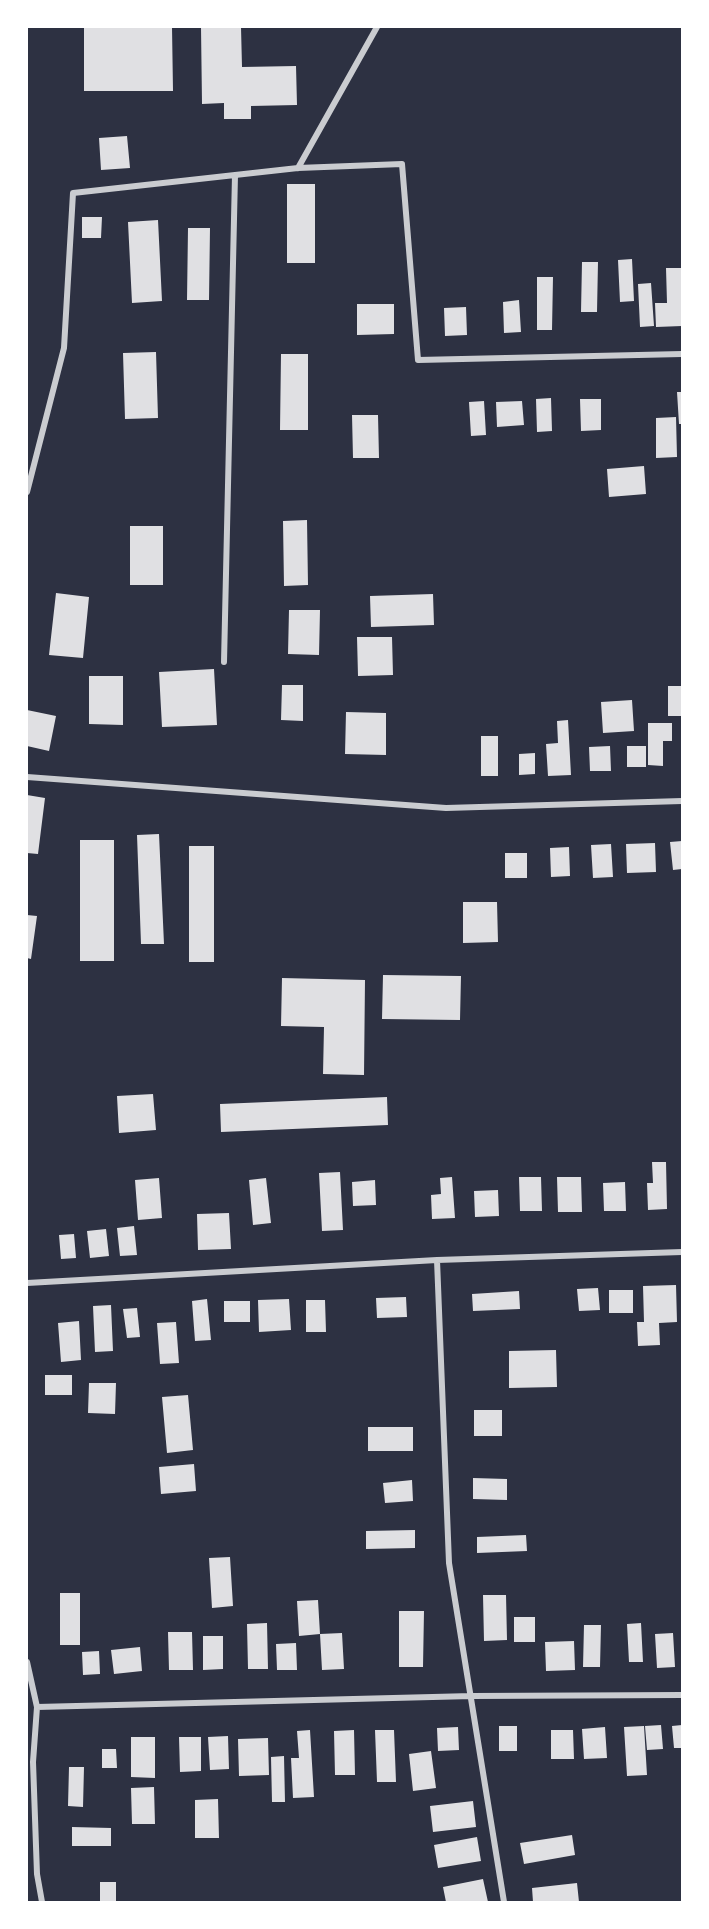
<!DOCTYPE html>
<html>
<head>
<meta charset="utf-8">
<style>
  body { margin:0 }
  #map { position:relative; width:709px; height:1929px; overflow:hidden; background:#2d3142; font-family:"Noto Sans",sans-serif }
  canvas { display:block }
  .frame { position:absolute; inset:0; border:28px solid #fff; pointer-events:none }
</style>
</head>
<body>
<div id="map">
<canvas width="709" height="1929"></canvas>
<div class="frame"></div>
</div>
<script>
const c = document.querySelector('canvas').getContext('2d');
c.lineJoin = 'round';
function fillPath(path, color) {
  c.fillStyle = color;
  c.fill(path, 'evenodd');
}
function toPath(rows) {
  const path = new Path2D();
  for (const r of rows) {
    path.moveTo(r[0], r[1]);
    for (let i = 2; i < r.length; i += 2) path.lineTo(r[i], r[i + 1]);
  }
  return path;
}
function trace(path, color, width, dash) {
  c.strokeStyle = color;
  c.lineWidth = width;
  c.lineCap = dash ? 'butt' : 'round';
  c.setLineDash(dash || []);
  c.stroke(path);
}
fillPath(toPath([
  [84,27,172,27,173,91,84,91],
  [201,27,241,27,242,67,296,66,297,105,251,106,251,119,224,119,224,103,202,104],
  [127,136,130,168,101,170,99,138],
  [287,184,315,184,315,263,287,263],
  [82,217,102,217,101,238,82,238],
  [158,220,162,301,132,303,128,222],
  [188,228,210,228,209,300,187,300],
  [632,259,634,301,620,302,618,260],
  [582,262,598,262,597,312,581,312],
  [666,268,682,268,682,326,656,327,655,303,667,303],
  [537,277,553,277,552,330,537,330],
  [651,283,654,326,640,327,638,284],
  [519,300,521,332,504,333,503,302],
  [357,304,394,304,394,334,357,335],
  [466,307,467,335,445,336,444,308],
  [156,352,158,418,125,419,123,353],
  [281,354,308,354,308,430,280,430],
  [677,392,682,392,682,424,679,424],
  [551,398,552,431,537,432,536,399],
  [580,399,601,399,601,430,581,431],
  [484,401,486,435,471,436,469,402],
  [522,401,524,425,497,427,496,402],
  [352,415,378,415,379,458,353,458],
  [676,417,677,457,656,458,656,418],
  [644,466,646,494,609,497,607,469],
  [307,520,308,585,284,586,283,521],
  [130,526,163,526,163,585,130,585],
  [56,593,89,597,83,658,49,655],
  [433,594,434,625,371,627,370,596],
  [289,610,320,610,319,655,288,654],
  [357,637,392,637,393,675,358,676],
  [214,669,217,725,162,727,159,672],
  [89,676,123,676,123,725,89,724],
  [282,685,303,685,303,721,281,720],
  [668,686,682,686,682,716,668,716],
  [632,700,634,731,603,733,601,702],
  [27,710,56,716,49,751,27,746],
  [346,712,386,713,386,755,345,754],
  [568,720,571,775,548,776,546,744,558,743,557,721],
  [648,723,672,723,672,741,663,741,663,766,648,765],
  [481,736,498,736,498,776,481,776],
  [610,746,611,771,590,771,589,747],
  [627,746,646,746,646,767,627,767],
  [535,753,535,774,519,775,519,754],
  [27,795,45,798,38,854,27,853],
  [159,834,164,944,141,944,137,835],
  [80,840,114,840,114,961,80,961],
  [682,841,682,869,673,870,670,842],
  [655,843,656,872,627,873,626,844],
  [611,844,613,877,593,878,591,845],
  [189,846,214,846,214,962,189,962],
  [569,847,570,876,551,877,550,848],
  [505,853,527,853,527,878,505,878],
  [463,902,497,902,498,942,463,943],
  [27,915,37,916,31,959,27,958],
  [383,975,461,976,460,1020,382,1019],
  [282,978,365,980,364,1075,323,1074,324,1027,281,1026],
  [153,1094,156,1130,119,1133,117,1096],
  [387,1097,388,1125,221,1132,220,1104],
  [652,1162,666,1162,667,1209,648,1210,647,1183,653,1183],
  [340,1172,343,1230,322,1231,319,1173],
  [452,1177,455,1218,432,1219,431,1195,441,1194,440,1178],
  [519,1177,541,1177,542,1211,520,1211],
  [557,1177,581,1177,582,1212,558,1212],
  [159,1178,162,1218,138,1220,135,1180],
  [266,1178,271,1223,253,1225,249,1180],
  [375,1180,376,1205,353,1206,352,1182],
  [625,1182,626,1211,604,1211,603,1183],
  [498,1190,499,1216,475,1217,474,1191],
  [229,1213,231,1249,198,1250,197,1214],
  [134,1226,137,1255,120,1256,117,1228],
  [106,1229,109,1256,90,1258,87,1231],
  [74,1234,76,1258,61,1259,59,1235],
  [676,1285,677,1322,659,1323,660,1345,638,1346,637,1322,644,1322,643,1286],
  [598,1288,600,1310,579,1311,577,1289],
  [609,1290,633,1290,633,1313,609,1313],
  [519,1291,520,1309,473,1311,472,1294],
  [406,1297,407,1317,377,1318,376,1298],
  [207,1299,211,1340,195,1341,192,1301],
  [289,1299,291,1330,259,1332,258,1300],
  [306,1300,325,1300,326,1332,306,1332],
  [224,1301,250,1301,250,1322,224,1322],
  [111,1305,113,1351,95,1352,93,1306],
  [137,1308,140,1337,127,1338,123,1309],
  [79,1321,81,1360,61,1362,58,1323],
  [176,1322,179,1363,160,1364,157,1323],
  [556,1350,557,1387,509,1388,509,1351],
  [45,1375,72,1375,72,1395,45,1395],
  [89,1383,116,1383,115,1414,88,1413],
  [188,1395,193,1450,167,1453,162,1397],
  [474,1410,502,1410,502,1436,474,1436],
  [368,1427,413,1427,413,1451,368,1451],
  [194,1464,196,1491,161,1494,159,1467],
  [473,1478,507,1479,507,1500,473,1499],
  [412,1480,413,1501,385,1503,383,1483],
  [415,1530,415,1548,366,1549,366,1531],
  [526,1535,527,1551,477,1553,477,1537],
  [230,1557,233,1606,212,1608,209,1558],
  [60,1593,80,1593,80,1645,60,1645],
  [483,1595,506,1595,507,1640,484,1641],
  [318,1600,320,1634,299,1636,297,1601],
  [399,1611,424,1611,423,1667,399,1667],
  [514,1617,535,1617,535,1642,514,1642],
  [267,1623,268,1669,248,1669,247,1624],
  [641,1623,643,1662,629,1662,627,1624],
  [584,1625,601,1625,600,1667,583,1667],
  [168,1632,192,1632,193,1670,169,1670],
  [342,1633,344,1669,322,1670,320,1634],
  [673,1633,675,1667,657,1668,655,1634],
  [203,1636,223,1636,223,1669,203,1670],
  [574,1641,575,1670,546,1671,545,1642],
  [296,1643,297,1670,277,1670,276,1644],
  [140,1647,142,1671,114,1674,111,1650],
  [99,1651,100,1674,83,1675,82,1652],
  [661,1725,663,1749,647,1750,645,1726],
  [682,1725,682,1748,674,1748,672,1726],
  [499,1726,517,1726,517,1751,499,1751],
  [644,1726,647,1775,627,1776,624,1727],
  [458,1727,459,1750,438,1751,437,1728],
  [605,1727,607,1758,584,1759,582,1729],
  [310,1730,314,1797,293,1798,291,1758,299,1758,297,1731],
  [354,1730,355,1775,335,1775,334,1731],
  [375,1730,394,1730,396,1782,377,1782],
  [551,1730,573,1730,574,1759,551,1759],
  [228,1736,229,1769,210,1770,208,1737],
  [131,1737,155,1737,155,1778,131,1777],
  [179,1737,201,1737,201,1771,180,1772],
  [268,1738,269,1775,239,1776,238,1739],
  [102,1749,116,1749,117,1768,102,1768],
  [431,1751,436,1788,413,1791,409,1754],
  [284,1756,285,1802,272,1802,271,1757],
  [69,1767,84,1767,83,1807,68,1806],
  [154,1787,155,1824,132,1824,131,1788],
  [218,1799,219,1838,195,1838,195,1800],
  [473,1801,476,1827,433,1832,430,1806],
  [72,1827,111,1828,111,1846,72,1846],
  [572,1835,575,1855,524,1864,520,1843],
  [477,1837,481,1861,438,1868,434,1845],
  [483,1879,488,1902,446,1902,443,1887],
  [100,1882,116,1882,116,1902,100,1902],
  [577,1883,579,1902,533,1902,532,1888]
]), '#e0e0e3');
trace(toPath([
  [298,168,377,27],
  [27,492,64,348,73,193,298,168,402,164,418,360,682,354],
  [224,662,235,175],
  [27,777,446,808,682,801],
  [437,1260,449,1563,504,1902],
  [27,1283,437,1260,682,1252],
  [27,1662,37,1707,33,1762,37,1874,42,1902],
  [37,1707,472,1696,682,1695]
]), '#caccd0', 6);
</script>
</body>
</html>
